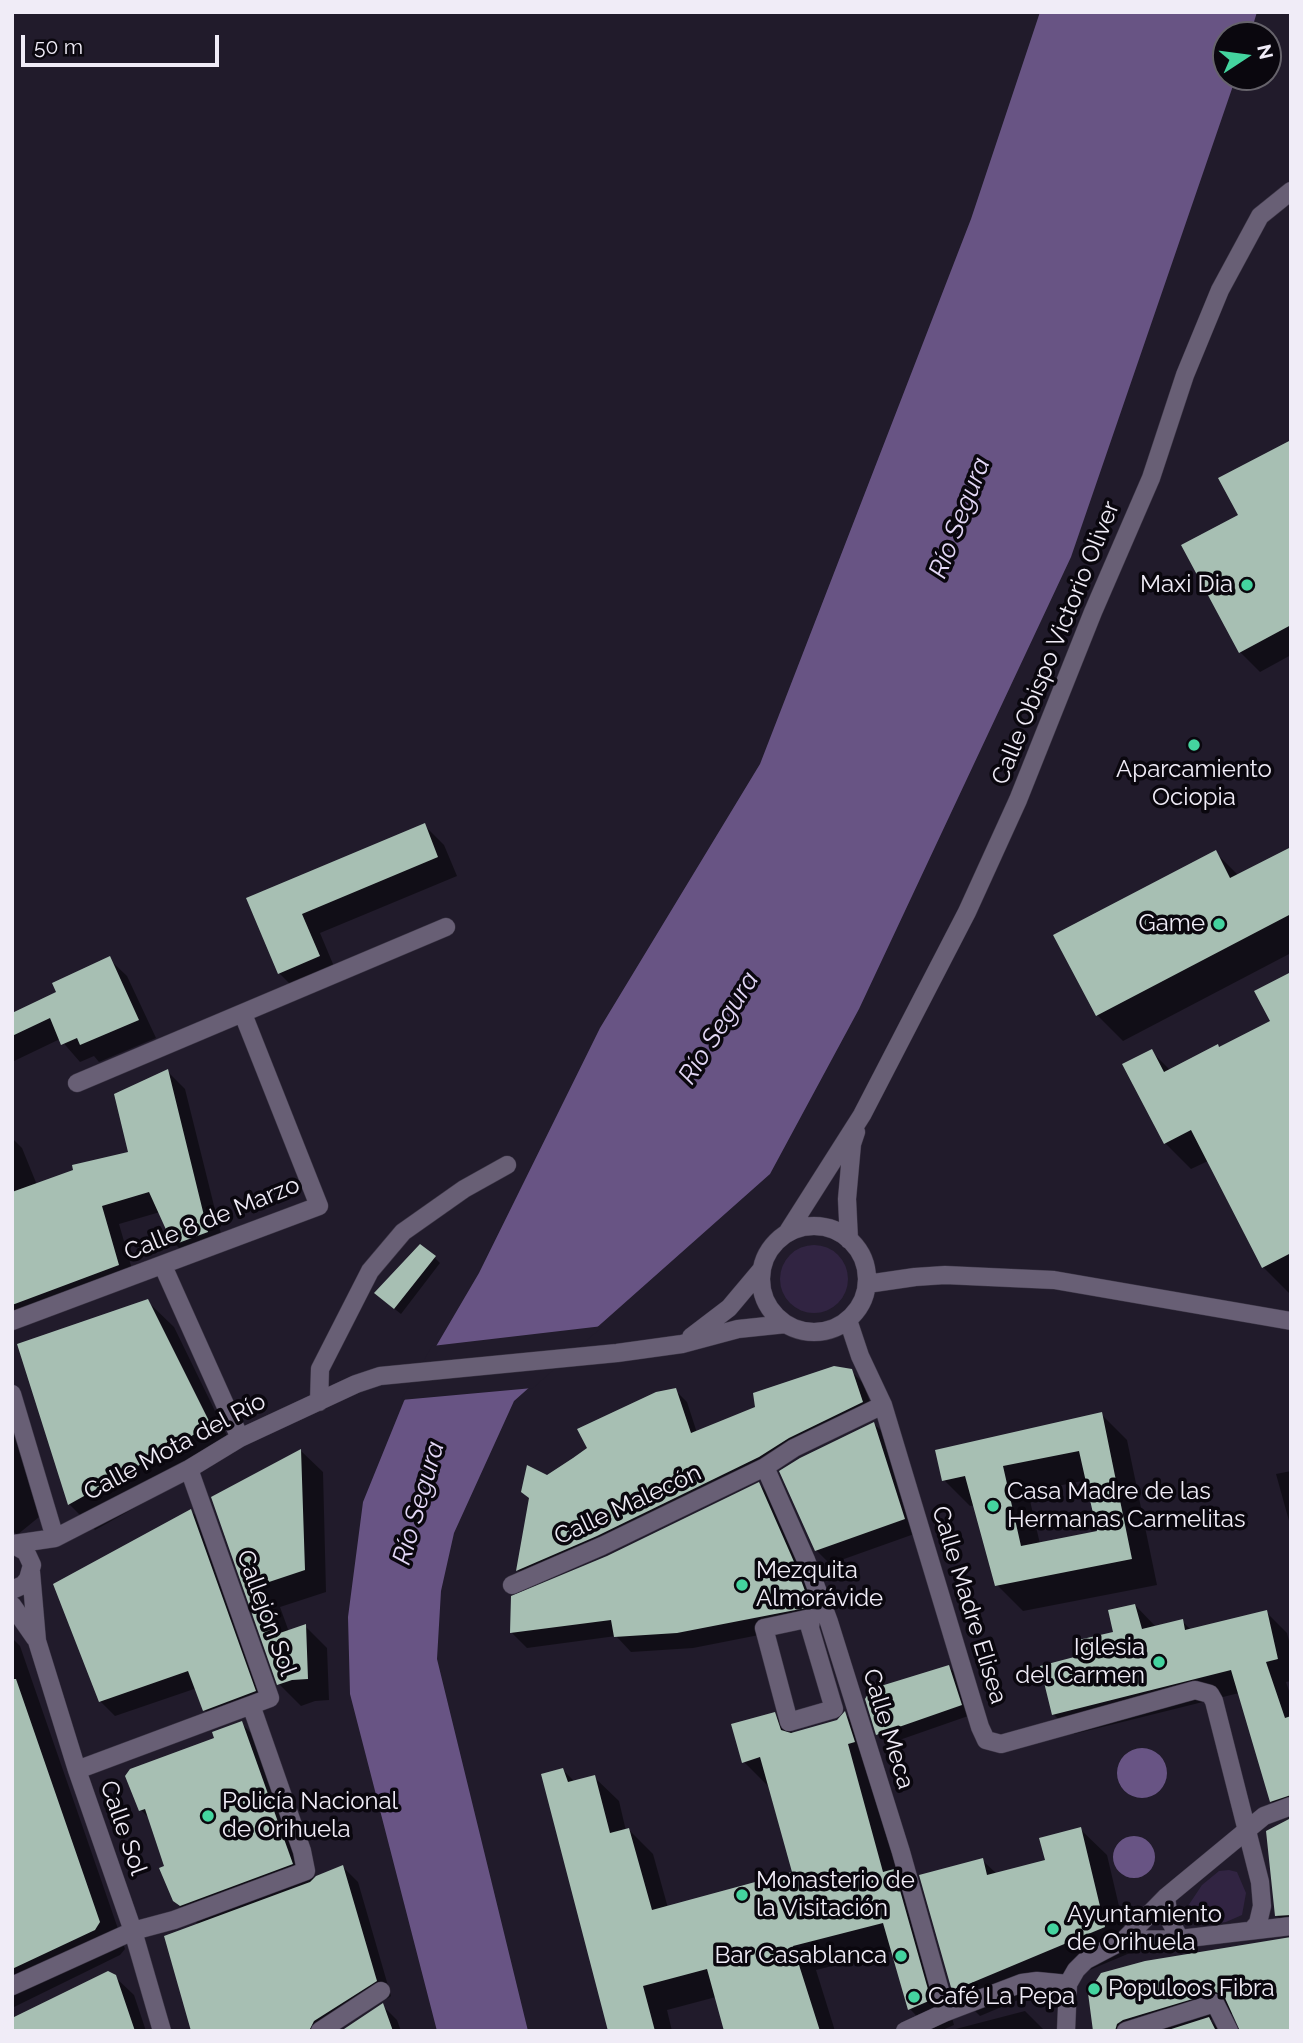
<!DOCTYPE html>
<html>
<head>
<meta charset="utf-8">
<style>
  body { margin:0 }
  #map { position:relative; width:1303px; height:2043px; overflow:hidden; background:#211b2b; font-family:Raleway,sans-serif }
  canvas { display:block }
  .frame { position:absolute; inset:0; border:14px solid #f0ecf7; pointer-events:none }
  .north { position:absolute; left:1212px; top:21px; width:70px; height:70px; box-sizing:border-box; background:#0a070e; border:2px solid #66636b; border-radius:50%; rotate:77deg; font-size:19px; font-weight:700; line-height:28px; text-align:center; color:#f0ecf7 }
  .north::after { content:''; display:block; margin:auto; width:24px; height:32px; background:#44d49f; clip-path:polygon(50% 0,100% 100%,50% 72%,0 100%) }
  .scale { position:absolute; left:21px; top:35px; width:198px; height:32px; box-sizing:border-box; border:4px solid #f0ecf7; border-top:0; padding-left:9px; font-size:21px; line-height:24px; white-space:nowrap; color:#f0ecf7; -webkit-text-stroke:5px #0a070e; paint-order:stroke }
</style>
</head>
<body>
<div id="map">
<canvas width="1303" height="2043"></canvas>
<div class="frame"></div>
<div class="north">N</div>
<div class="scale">50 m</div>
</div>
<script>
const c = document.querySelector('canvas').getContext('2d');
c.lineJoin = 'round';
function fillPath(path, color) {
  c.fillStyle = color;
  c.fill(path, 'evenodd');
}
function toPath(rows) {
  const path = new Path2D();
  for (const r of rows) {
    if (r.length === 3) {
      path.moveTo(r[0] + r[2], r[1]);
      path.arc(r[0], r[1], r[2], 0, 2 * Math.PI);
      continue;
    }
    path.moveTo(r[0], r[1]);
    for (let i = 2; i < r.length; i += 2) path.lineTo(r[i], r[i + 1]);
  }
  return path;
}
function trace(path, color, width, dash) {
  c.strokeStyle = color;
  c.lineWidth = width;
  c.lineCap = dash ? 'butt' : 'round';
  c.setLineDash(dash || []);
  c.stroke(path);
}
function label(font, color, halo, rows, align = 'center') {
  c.font = font + ' Raleway,sans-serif';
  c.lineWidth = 7;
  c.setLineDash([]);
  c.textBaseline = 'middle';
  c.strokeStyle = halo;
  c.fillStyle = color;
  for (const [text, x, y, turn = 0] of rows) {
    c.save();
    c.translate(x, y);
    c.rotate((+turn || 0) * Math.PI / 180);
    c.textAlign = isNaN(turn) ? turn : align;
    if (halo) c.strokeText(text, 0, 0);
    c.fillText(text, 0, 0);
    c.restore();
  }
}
fillPath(toPath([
  [814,1279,34],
  [1229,1870,1237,1872,1246,1893,1242,1915,1226,1922,1218,1923,1189,1920,1185,1915,1186,1909,1202,1885,1219,1871]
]), '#312442');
fillPath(toPath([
  [1040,12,1257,12,1250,35,1226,35,1226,77,1236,77,1071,557,859,1009,770,1174,514,1401,454,1533,441,1591,437,1659,528,2031,437,2031,350,1694,348,1617,363,1502,404,1401,479,1273,600,1028,760,764,971,219],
  [1142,1773,25],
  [1134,1857,21]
]), '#685484');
fillPath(toPath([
  [603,1326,533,1388,401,1400,432,1346]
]), '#211b2b');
fillPath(toPath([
  [1291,442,1291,655,1260,672,1240,652,1240,515],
  [424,825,444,845,457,876,320,933,338,976,299,993,279,973,248,899],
  [1291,848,1291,953,1123,1041,1097,1015,1056,936,1215,852,1239,876],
  [109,959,127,976,156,1038,99,1062,94,1056,80,1062,60,1039,12,1062,12,1014,58,993],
  [1291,974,1291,1292,1289,1293,1263,1267,1208,1161,1191,1169,1165,1143,1151,1051,1171,1071,1272,1022],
  [167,1071,185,1089,225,1250,193,1262,175,1244,160,1212,119,1224,136,1283,12,1312,12,1138,22,1148,37,1185,131,1153],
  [434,1257,440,1263,401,1314,382,1299],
  [147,1301,174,1327,235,1452,95,1530,69,1504],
  [851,1371,863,1383,874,1413,529,1581,518,1570,531,1499,547,1477,675,1390,687,1402,697,1433],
  [1101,1414,1127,1440,1157,1585,1023,1611,997,1585,975,1505,970,1506,944,1480],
  [1087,1480,1099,1532,1040,1544,1028,1492],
  [874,1424,888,1437,917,1533,830,1564,816,1550],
  [12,1428,39,1517,17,1535,12,1530],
  [301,1451,323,1472,326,1592,280,1607,289,1632,305,1626,327,1648,329,1700,315,1701,301,1706,279,1684,213,1497],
  [1291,1471,1291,1528,1276,1474],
  [759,1484,774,1500,825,1622,693,1648,631,1652,616,1636,527,1648,512,1633,513,1597,608,1558],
  [191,1511,206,1526,269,1706,220,1725,205,1710,197,1688,115,1716,100,1701],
  [1135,1605,1155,1626,1182,1621,1192,1631,1266,1612,1287,1633,1291,1649,1291,1681,1286,1682,1291,1697,1291,1929,1277,1916,1291,1820,1271,1801,1239,1693,1074,1734,1053,1714,1080,1657,1115,1633],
  [12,1638,20,1646,125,1949,120,1955,12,2008],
  [949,1667,959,1677,971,1715,888,1744,878,1734],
  [774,1714,794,1734,838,1721,845,1714,869,1738,918,1895,954,2025,940,2031,931,2031,910,2009,893,1951,816,1970,835,2031,725,2031,716,1997,667,2010,672,2031,609,2031,563,1770,575,1782,594,1777,619,1801,626,1831,629,1830,653,1854,668,1908,794,1873,768,1786,744,1762],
  [241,1723,267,1749,314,1880,343,1867,358,1882,391,1996,337,2031,193,2031,199,1925,174,1901,167,1867,150,1819,141,1810,216,1739],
  [1080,1829,1107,1855,1130,1953,980,2016,954,1990,921,1876,982,1860,997,1874,1047,1862],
  [1291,1938,1234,2013,1210,2020,1221,2031,1095,2031],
  [115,1977,134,1995,146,2031,12,2031],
  [383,2006,397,2020,401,2031,344,2031],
  [1025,2011,1045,2031,948,2031]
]), '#0007');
fillPath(toPath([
  [1291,440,1291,625,1239,653,1181,545,1238,515,1218,478],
  [425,823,438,857,302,914,320,956,278,974,246,898],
  [1291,847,1291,914,1096,1016,1053,935,1216,850,1230,878],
  [110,956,139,1020,80,1045,77,1038,61,1045,50,1018,12,1036,12,1013,56,992,52,983],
  [1291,972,1291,1253,1262,1268,1191,1130,1164,1144,1122,1064,1152,1049,1164,1072,1218,1044,1219,1047,1270,1021,1254,991],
  [168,1069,208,1232,173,1245,149,1192,102,1206,119,1265,12,1305,12,1192,73,1170,72,1165,128,1152,114,1094],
  [420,1244,436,1256,394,1309,374,1293],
  [148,1299,211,1425,68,1505,17,1344],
  [834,1366,852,1369,863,1402,789,1438,759,1457,597,1536,516,1571,529,1498,521,1492,527,1465,547,1475,573,1458,587,1448,577,1429,656,1392,676,1388,691,1433,755,1407,753,1393],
  [1102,1412,1132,1559,995,1586,965,1476,942,1481,935,1450],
  [1079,1451,1097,1531,1021,1546,1003,1466],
  [874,1422,905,1519,815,1551,779,1471,800,1458],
  [301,1449,305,1570,260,1585,277,1634,306,1624,308,1679,292,1680,277,1685,211,1497],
  [759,1482,795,1564,811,1607,677,1633,614,1637,611,1620,510,1633,511,1596,607,1556],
  [191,1509,256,1691,203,1711,188,1671,99,1702,53,1584],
  [1135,1604,1142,1629,1183,1619,1185,1630,1267,1610,1278,1659,1266,1662,1285,1718,1291,1716,1291,1795,1270,1802,1231,1670,1052,1715,1040,1666,1078,1656,1074,1641,1113,1632,1108,1610],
  [949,1665,962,1705,876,1735,865,1699,871,1689],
  [12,1679,16,1679,100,1922,95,1930,12,1969],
  [845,1711,855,1742,848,1744,883,1872,894,1869,931,2000,908,2010,883,1923,793,1946,820,2031,724,2031,707,1969,643,1986,655,2031,608,2031,541,1774,563,1768,568,1782,595,1775,610,1833,629,1828,652,1910,792,1872,760,1757,742,1763,731,1724,775,1712,781,1730,791,1733,837,1720],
  [242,1721,293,1864,180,1906,173,1901,159,1868,164,1866,145,1809,139,1811,125,1776,130,1769,214,1738,212,1732],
  [1291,1818,1291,1915,1275,1916,1266,1831],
  [1081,1827,1105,1927,952,1991,919,1875,983,1858,987,1875,1045,1860,1039,1838],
  [343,1865,377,1981,314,2021,309,2031,191,2031,164,1936,310,1882,316,1876],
  [1291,1937,1291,2031,1240,2031,1225,1998,1216,1992,1123,2020,1117,2024,1115,2031,1093,2031,1088,1993,1101,1973,1145,1961],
  [108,1971,116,1975,135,2031,12,2031,12,2018],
  [383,2003,393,2031,341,2031],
  [1209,2017,1216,2031,1165,2031]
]), '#a7bfb3');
const minor = toPath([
  [77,1083,446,927],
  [814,1279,53],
  [787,1233,862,1115,967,912,1018,800,1093,612,1151,478,1185,375,1220,290,1260,216,1291,191],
  [849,1240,847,1199,852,1144,856,1132],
  [163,1266,240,1438],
  [867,1284,915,1277,945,1275,1054,1280,1291,1321],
  [848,1320,860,1356,883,1405,980,1727,986,1740,1001,1744,1195,1690,1210,1694,1214,1701,1260,1882,1262,1906,1258,1923,1252,1930],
  [12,1321,319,1206,243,1014],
  [691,1337,729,1308,761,1270],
  [12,1394,55,1538],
  [319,1402,320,1369,370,1271,403,1232,464,1189,507,1165],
  [765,1467,806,1560,829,1622,901,1852,946,2012],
  [12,1544,26,1552,32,1565,28,1579,23,1585,12,1590],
  [14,1544,55,1538,189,1469,240,1438,356,1384,380,1376,617,1353,682,1344,738,1329,786,1324],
  [31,1572,37,1641,77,1770,133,1931,162,2031],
  [512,1585,602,1546,765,1467,794,1448,883,1405],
  [12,1605,35,1638],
  [811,1618,810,1628,834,1709,789,1722,764,1628,811,1618],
  [77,1770,270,1698,189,1469],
  [1166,1897,1169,1919,1180,1939],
  [1124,1940,1166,1897,1264,1816,1291,1806],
  [12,1986,133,1931,174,1920,306,1871,302,1851,251,1705],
  [320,2031,381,1991],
  [905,2031,946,2012,1022,1983,1037,1981,1068,1984],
  [1066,2031,1068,1984,1076,1970,1086,1960,1124,1940,1180,1939,1291,1926],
  [1126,2031,1215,2003,1229,2031]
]);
trace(minor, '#3e3848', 19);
trace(minor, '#685f75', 18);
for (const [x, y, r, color] of [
  [1247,585,7,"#44d49f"],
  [1194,745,7,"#44d49f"],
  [1219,924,7,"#44d49f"],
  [993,1506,7,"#44d49f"],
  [742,1585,7,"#44d49f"],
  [1159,1662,7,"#44d49f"],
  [208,1816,7,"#44d49f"],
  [742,1895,7,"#44d49f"],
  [1053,1929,7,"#44d49f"],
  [901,1956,7,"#44d49f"],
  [1094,1989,7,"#44d49f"],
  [914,1997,7,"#44d49f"]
]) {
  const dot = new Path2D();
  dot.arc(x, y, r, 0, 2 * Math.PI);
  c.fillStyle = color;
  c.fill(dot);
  trace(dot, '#0a070e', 2.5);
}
label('24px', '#f0ecf7', '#0a070e', [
  ["Maxi Dia",1233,585,"right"],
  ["Aparcamiento",1194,770,"center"],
  ["Ociopia",1194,798,"center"],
  ["Game",1205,924,"right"],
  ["Casa Madre de las",1007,1492],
  ["Hermanas Carmelitas",1007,1520],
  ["Mezquita",756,1571],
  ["Almorávide",756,1599],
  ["Iglesia",1145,1648,"right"],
  ["del Carmen",1145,1676,"right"],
  ["Policía Nacional",222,1802],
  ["de Orihuela",222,1830],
  ["Monasterio de",756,1881],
  ["la Visitación",756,1909],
  ["Ayuntamiento",1067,1915],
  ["de Orihuela",1067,1943],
  ["Bar Casablanca",887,1956,"right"],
  ["Populoos Fibra",1108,1989],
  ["Café La Pepa",928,1997]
], 'left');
label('24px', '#f0ecf7', '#0a070e', [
  ["Calle Obispo Victorio Oliver",1056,643,-68],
  ["Calle 8 de Marzo",212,1219,-22],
  ["Calle Mota del Río",175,1447,-28],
  ["Calle Malecón",628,1505,-25],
  ["Calle Madre Elisea",969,1605,73],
  ["Callejón Sol",266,1613,70],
  ["Calle Meca",888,1729,73],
  ["Calle Sol",123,1828,71]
]);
label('italic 26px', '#e4d8f7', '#0a070e', [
  ["Río Segura",960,518,-69],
  ["Río Segura",719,1028,-58],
  ["Río Segura",419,1503,-74]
]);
</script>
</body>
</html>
